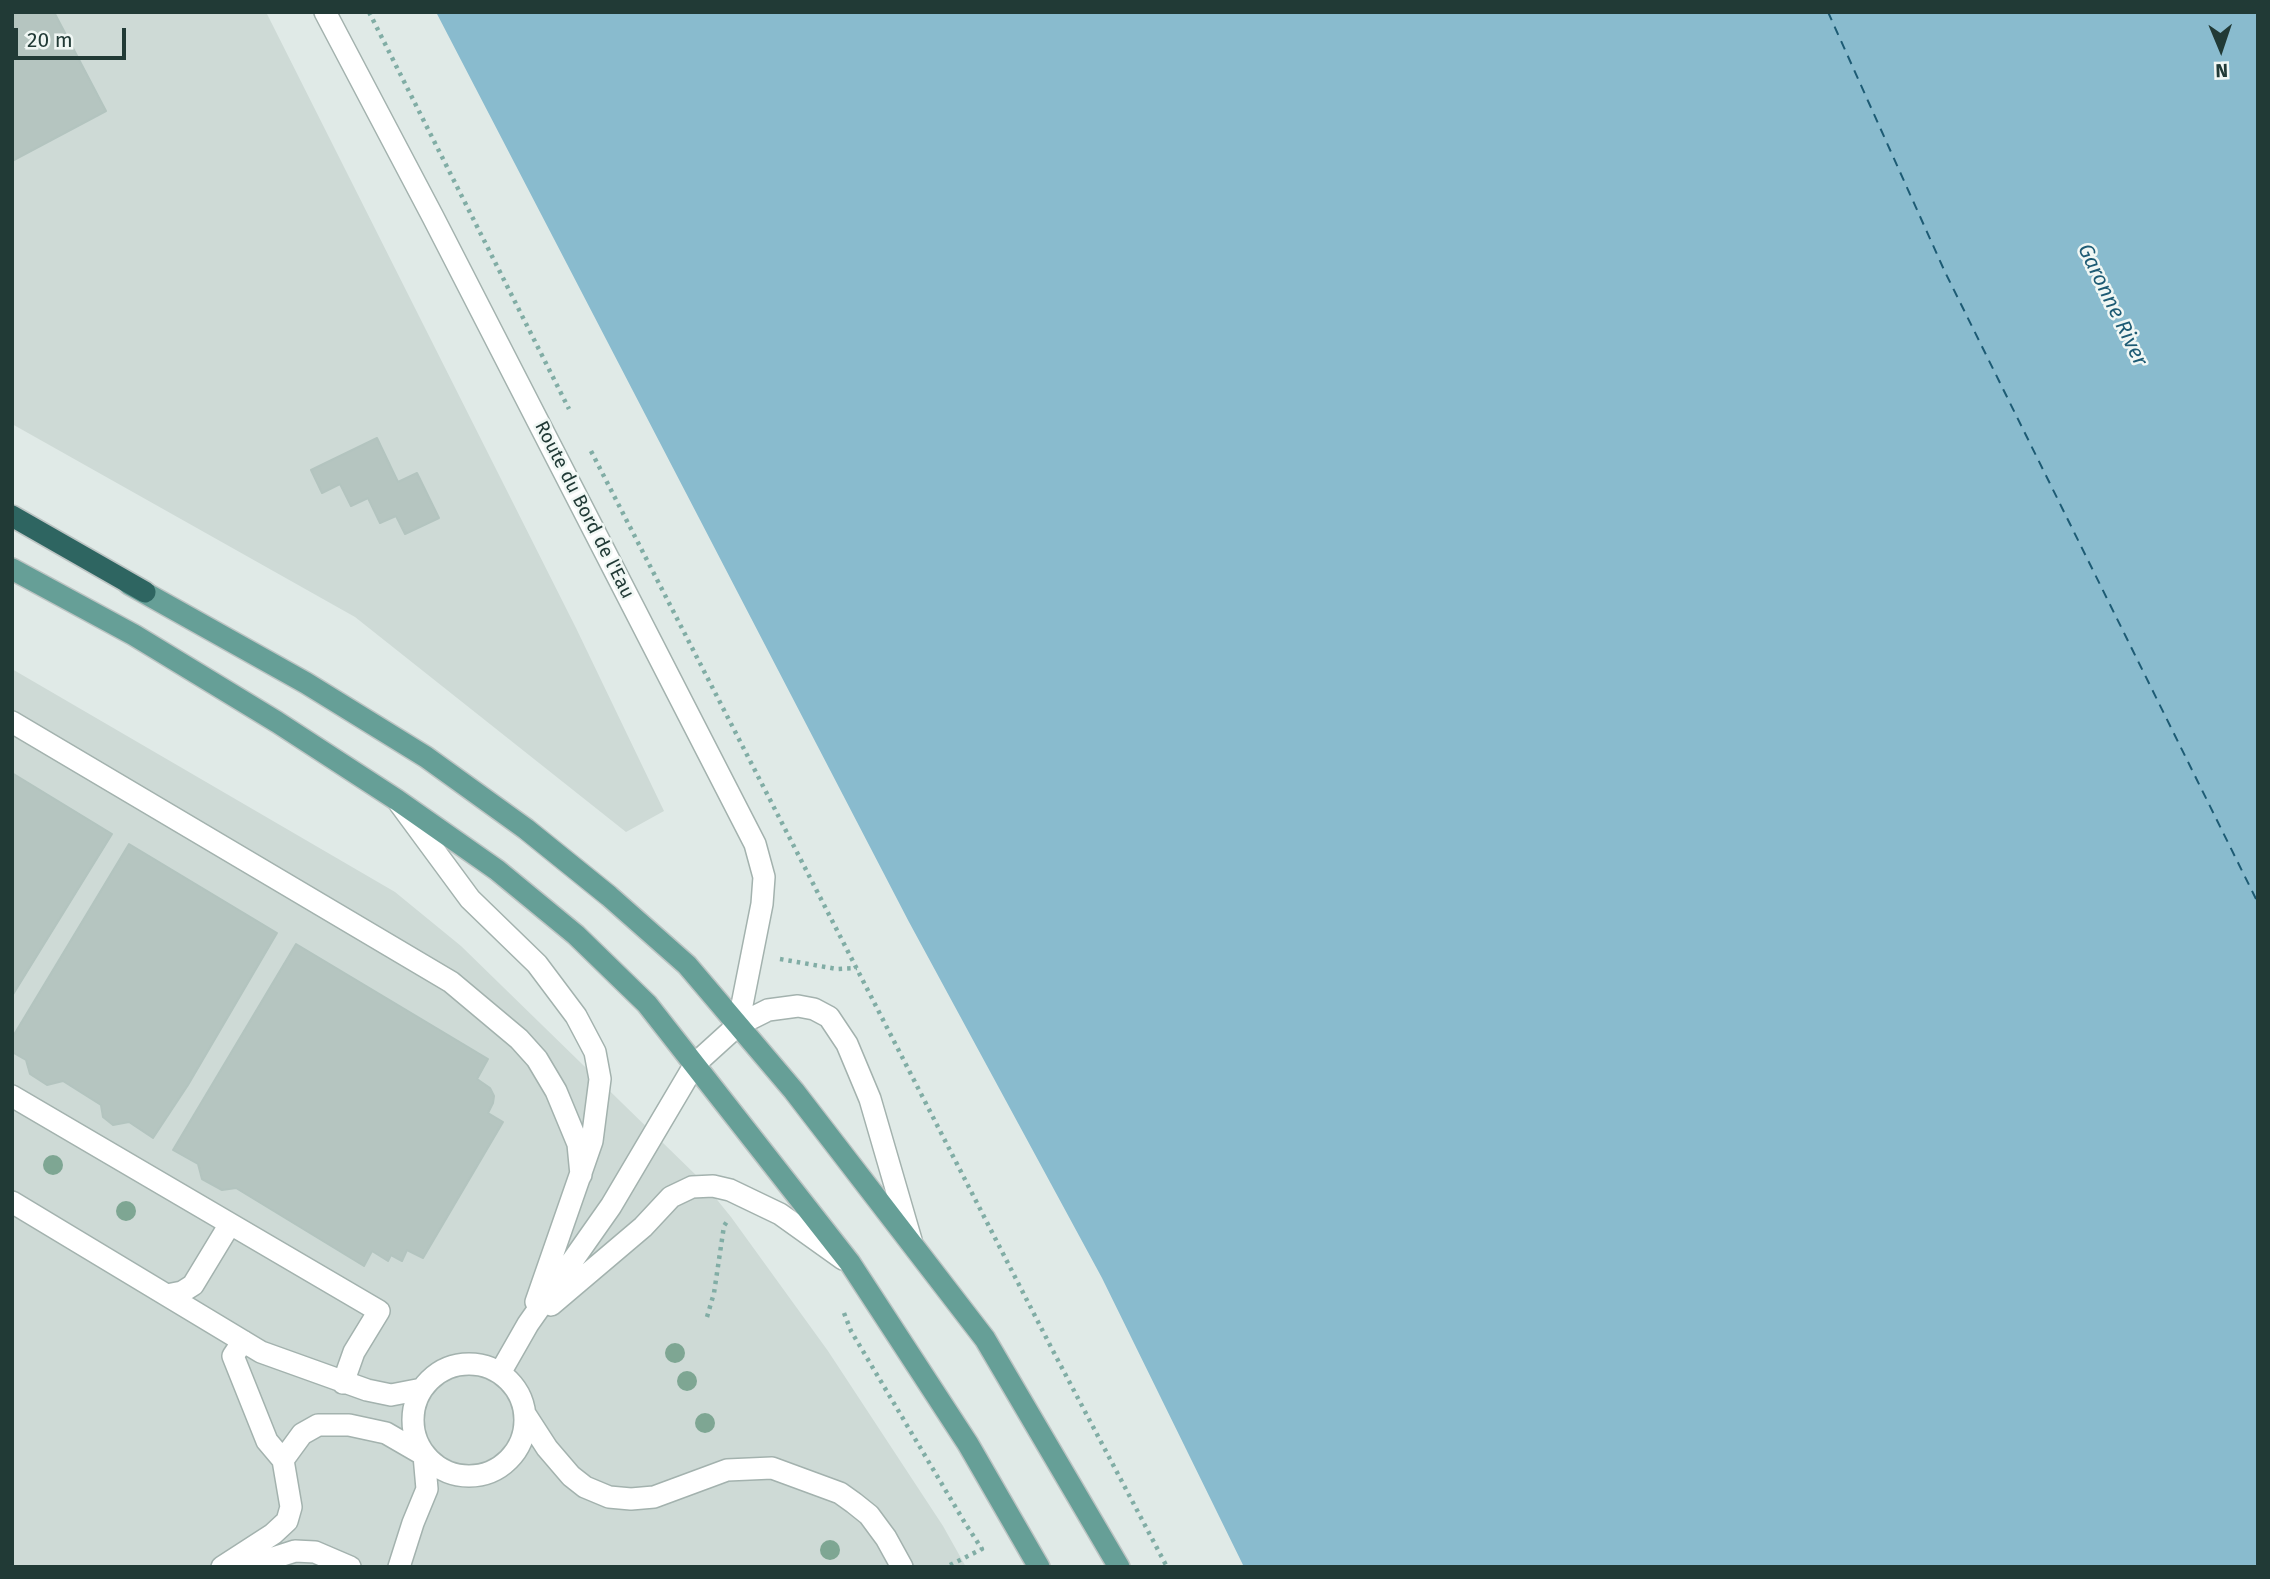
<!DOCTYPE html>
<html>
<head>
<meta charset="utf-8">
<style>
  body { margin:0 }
  #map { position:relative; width:2270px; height:1579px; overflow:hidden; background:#e0eae7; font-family:"Fira Sans",sans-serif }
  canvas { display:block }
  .frame { position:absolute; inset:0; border:14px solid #213a36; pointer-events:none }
  .north { position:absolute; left:2186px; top:14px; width:70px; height:70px; -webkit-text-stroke:5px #f0f7f4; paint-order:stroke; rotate:178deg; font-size:19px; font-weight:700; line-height:28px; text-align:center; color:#213a36 }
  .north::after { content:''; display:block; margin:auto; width:24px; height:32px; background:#213a36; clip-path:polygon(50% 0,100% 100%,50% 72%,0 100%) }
  .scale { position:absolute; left:14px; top:28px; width:112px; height:32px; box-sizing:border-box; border:4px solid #213a36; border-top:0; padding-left:9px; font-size:21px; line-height:24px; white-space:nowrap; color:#213a36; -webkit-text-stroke:5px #f0f7f4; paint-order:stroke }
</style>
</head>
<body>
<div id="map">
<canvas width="2270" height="1579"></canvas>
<div class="frame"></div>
<div class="north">N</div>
<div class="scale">20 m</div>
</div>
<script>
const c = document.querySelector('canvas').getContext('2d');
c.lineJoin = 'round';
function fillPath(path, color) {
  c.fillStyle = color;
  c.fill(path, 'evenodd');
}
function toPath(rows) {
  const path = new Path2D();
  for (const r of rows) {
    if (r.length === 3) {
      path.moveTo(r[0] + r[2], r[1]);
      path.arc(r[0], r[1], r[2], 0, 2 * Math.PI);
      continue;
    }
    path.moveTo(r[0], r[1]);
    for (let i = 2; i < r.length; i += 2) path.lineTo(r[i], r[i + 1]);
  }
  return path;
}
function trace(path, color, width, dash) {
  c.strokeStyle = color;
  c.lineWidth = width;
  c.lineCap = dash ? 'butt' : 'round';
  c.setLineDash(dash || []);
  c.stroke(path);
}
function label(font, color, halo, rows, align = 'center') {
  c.font = font + ' "Fira Sans",sans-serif';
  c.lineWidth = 5;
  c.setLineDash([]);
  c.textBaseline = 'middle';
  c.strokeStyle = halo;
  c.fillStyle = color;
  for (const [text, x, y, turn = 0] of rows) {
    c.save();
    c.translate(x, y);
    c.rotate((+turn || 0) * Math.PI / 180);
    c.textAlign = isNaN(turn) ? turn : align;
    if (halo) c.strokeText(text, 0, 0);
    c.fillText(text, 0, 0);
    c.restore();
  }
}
fillPath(toPath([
  [12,12,266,12,576,628,664,811,626,832,355,617,12,424],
  [12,669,395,892,461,946,701,1180,731,1217,828,1351,943,1526,966,1567,12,1567]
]), '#cedad6');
fillPath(toPath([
  [436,12,2258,12,2258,1567,1244,1567,1102,1278,909,922]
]), '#89bbce');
trace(toPath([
  [1828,12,1945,272,2258,903]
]), '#1d5b74', 2, [9, 7]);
const building = toPath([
  [12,12,54,12,106,111,12,161,12,12],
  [377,438,398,482,417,473,439,518,405,534,396,516,380,523,368,498,351,506,340,484,322,493,311,470,377,438],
  [12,773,112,834,12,996,12,773],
  [129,844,277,933,188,1085,153,1138,129,1122,113,1125,103,1117,101,1105,63,1081,47,1085,30,1074,26,1060,12,1052,12,1038,129,844],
  [296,944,488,1059,477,1079,490,1088,494,1096,493,1103,488,1113,503,1122,423,1258,407,1250,402,1261,391,1255,388,1261,372,1251,364,1266,236,1188,222,1190,202,1179,198,1164,173,1150,296,944]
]);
fillPath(building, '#b5c5c0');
trace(building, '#b3c4bf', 2);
const minor = toPath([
  [325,12,433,217,755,844,764,877,762,904,738,1025],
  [12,722,451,982,519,1039,537,1059,556,1091,578,1144,581,1175],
  [400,804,470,899,537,964,576,1016,595,1052,600,1079,592,1141,536,1302],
  [12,1096,379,1311,354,1352,343,1383],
  [12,1202,261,1352,367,1390,391,1395,422,1389],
  [167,1295,182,1292,193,1285,230,1224],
  [551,1305,643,1227,671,1197,692,1187,713,1186,730,1190,780,1214,843,1259],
  [243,1341,233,1356,267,1441,283,1460],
  [469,1420,56],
  [500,1373,528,1324,611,1206,695,1064,738,1025,768,1010,798,1006,814,1009,829,1017,847,1044,870,1099,911,1240],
  [525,1414,547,1448,571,1476,585,1487,609,1497,631,1499,654,1497,727,1470,772,1468,840,1493,854,1503,869,1515,886,1538,902,1567],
  [222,1567,273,1534,287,1521,291,1507,283,1460,302,1434,318,1425,349,1425,386,1433,424,1455,427,1489,413,1523,399,1567],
  [231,1567,264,1561,295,1551,315,1552,350,1567]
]);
const major = toPath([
  [12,569,134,635,277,722,397,800,497,870,576,935,647,1004,850,1263,968,1444,1039,1567],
  [129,584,306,683,426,757,526,829,609,896,687,965,794,1091,985,1339,1119,1567]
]);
const highway = toPath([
  [12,516,145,592]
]);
trace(minor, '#a3b2ae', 24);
trace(major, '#bcc4c3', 24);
trace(highway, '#bcc4c3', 24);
trace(toPath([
  [369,12,569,409],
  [591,451,1052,1349,1167,1567],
  [780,959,837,969,857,968],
  [844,1313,851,1331,965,1523,982,1549,946,1567],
  [707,1317,714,1293,724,1226,728,1220]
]), '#81ada5', 4.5, [3.5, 5]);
trace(minor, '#fff', 21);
trace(major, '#669f97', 21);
trace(highway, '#2e6561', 21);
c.fillStyle = '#7ea693';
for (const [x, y] of [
  [53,1165],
  [126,1211],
  [675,1353],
  [687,1381],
  [705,1423],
  [830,1550]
]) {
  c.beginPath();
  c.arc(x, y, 10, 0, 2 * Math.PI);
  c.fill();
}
label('19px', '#213a36', '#f0f7f4', [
  ["Route du Bord de l'Eau",584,510,63]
]);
label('italic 21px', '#1d5b74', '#f0f7f4', [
  ["Garonne River",2112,305,64]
]);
</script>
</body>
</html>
